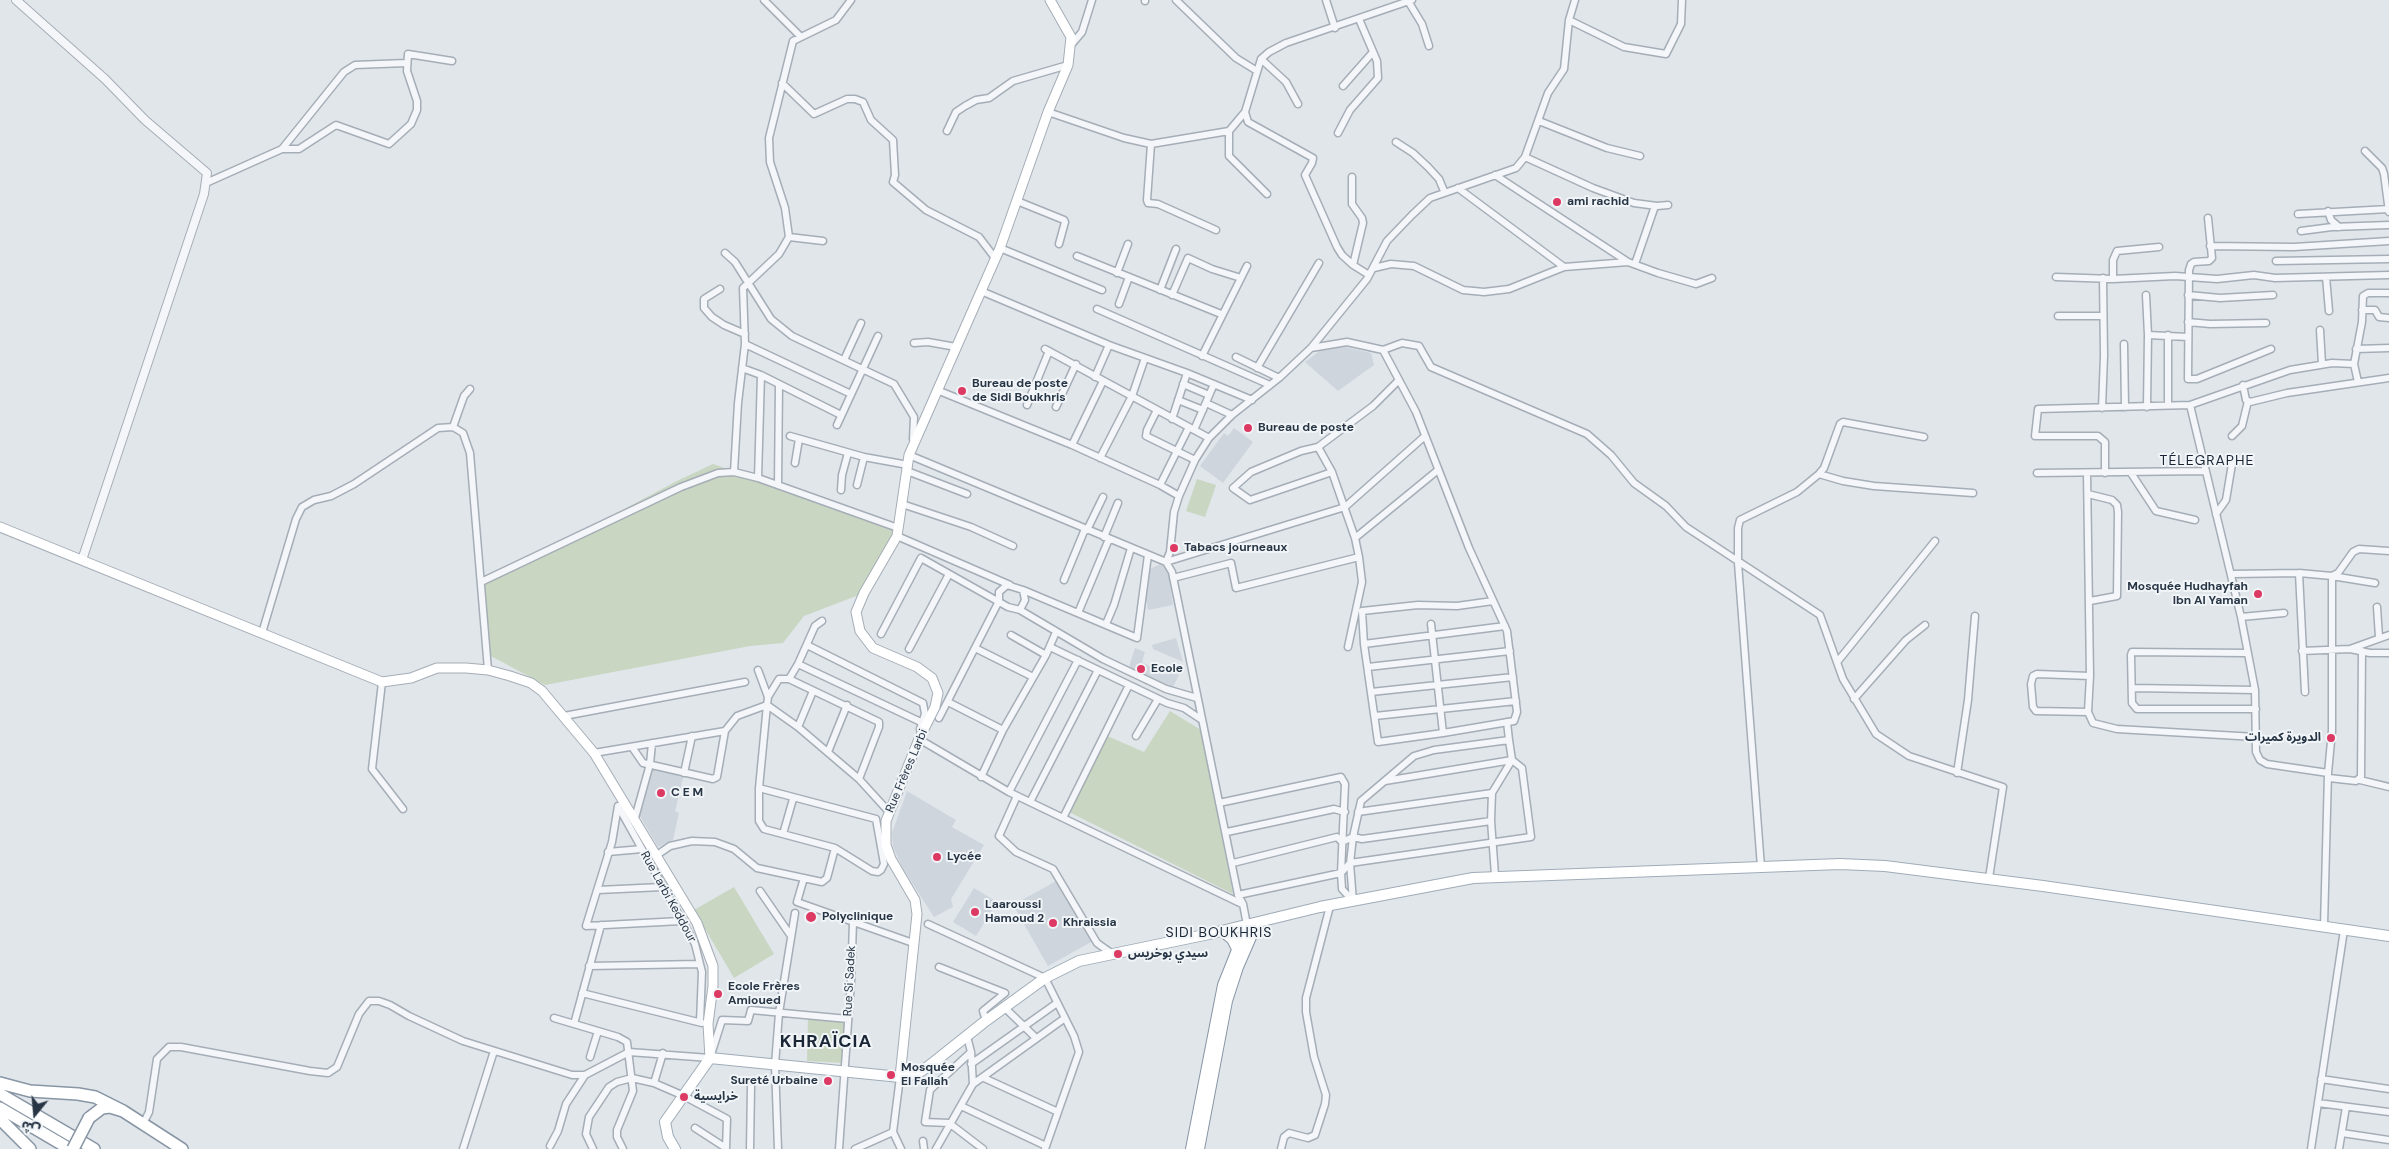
<!DOCTYPE html>
<html>
<head>
<meta charset="utf-8">
<style>
  body { margin:0 }
  #map { position:relative; width:2389px; height:1149px; overflow:hidden; background:#e1e6eb; font-family:"DM Sans","Noto Sans Arabic",sans-serif }
  canvas { display:block }
  .north { position:absolute; left:10px; top:1089px; width:50px; height:50px; -webkit-text-stroke:4px #f1f5f8; paint-order:stroke; rotate:197deg; font-size:14px; font-weight:700; line-height:20px; text-align:center; color:#273545 }
  .north::after { content:''; display:block; margin:auto; width:18px; height:22px; background:#273545; clip-path:polygon(50% 0,100% 100%,50% 72%,0 100%) }
</style>
</head>
<body>
<div id="map">
<canvas width="2389" height="1149"></canvas>
<div class="north">ش</div>
</div>
<script>
const c = document.querySelector('canvas').getContext('2d');
c.lineJoin = 'round';
function fillPath(path, color) {
  c.fillStyle = color;
  c.fill(path, 'evenodd');
}
function toPath(rows) {
  const path = new Path2D();
  for (const r of rows) {
    path.moveTo(r[0], r[1]);
    for (let i = 2; i < r.length; i += 2) path.lineTo(r[i], r[i + 1]);
  }
  return path;
}
function trace(path, color, width, dash) {
  c.strokeStyle = color;
  c.lineWidth = width;
  c.lineCap = dash ? 'butt' : 'round';
  c.setLineDash(dash || []);
  c.stroke(path);
}
function label(font, color, halo, rows, align = 'center') {
  c.font = font + ' "DM Sans","Noto Sans Arabic",sans-serif';
  c.lineWidth = 4;
  c.setLineDash([]);
  c.textBaseline = 'middle';
  c.strokeStyle = halo;
  c.fillStyle = color;
  for (const [text, x, y, turn = 0] of rows) {
    c.save();
    c.translate(x, y);
    c.rotate((+turn || 0) * Math.PI / 180);
    c.textAlign = isNaN(turn) ? turn : align;
    if (halo) c.strokeText(text, 0, 0);
    c.fillText(text, 0, 0);
    c.restore();
  }
}
fillPath(toPath([
  [1345,347,1371,353,1374,365,1338,391,1305,362,1321,350],
  [1234,428,1253,442,1223,483,1200,466,1224,433,1228,436],
  [1160,564,1168,569,1173,605,1148,610,1146,600,1150,569],
  [1176,638,1183,662,1153,649,1152,645],
  [1135,648,1145,652,1142,662,1165,675,1173,661,1183,667,1171,691,1128,670],
  [647,768,684,774,675,811,679,813,673,840,658,847,638,813],
  [907,791,956,820,952,827,984,845,951,899,953,907,934,917,902,867,893,847,892,833],
  [1058,880,1093,941,1048,966,1013,905],
  [974,888,997,902,976,936,953,922]
]), '#cfd5dd');
fillPath(toPath([
  [713,464,898,528,864,593,804,616,783,643,750,646,545,685,489,655,483,584,677,481],
  [1197,479,1216,485,1205,517,1186,511],
  [1170,711,1201,730,1233,894,1065,810,1105,735,1144,752],
  [734,887,774,954,734,978,694,910],
  [808,1017,846,1021,843,1063,807,1061]
]), '#c9d6c1');
const minor = toPath([
  [764,0,800,36],
  [1145,0,1145,1],
  [1176,0,1236,58,1257,71],
  [1326,0,1335,28],
  [1408,1,1422,24,1429,46],
  [1569,20,1624,47,1666,54,1681,24,1682,0],
  [1071,45,1082,32,1092,0],
  [1261,59,1286,82,1298,104],
  [782,83,814,114,847,99,855,99,863,102,871,120,893,140,895,175,893,182,926,210,979,237,995,258],
  [1343,86,1373,52],
  [1048,112,1124,138,1151,144,1229,131,1245,112,1261,59,1269,52,1286,43,1412,0],
  [1245,112,1248,122,1313,158,1312,163,1305,175,1337,247,1342,255,1353,265,1369,275],
  [1539,121,1607,148,1640,156],
  [947,131,956,112,965,106,976,100,989,98,1013,81,1068,65],
  [1229,131,1229,156,1267,194],
  [1338,133,1350,110,1378,78,1377,61,1359,19],
  [1396,142,1413,153,1428,167,1439,179,1444,191],
  [1151,144,1147,200,1148,203,1158,204,1216,230],
  [282,149,299,149,336,125,389,144,411,124,417,110,417,101,407,71,408,54,452,61],
  [2365,151,2382,168,2384,174,2389,212],
  [1525,157,1593,188,1634,203,1657,206,1668,205],
  [1352,177,1352,204,1362,218,1363,223,1353,265],
  [206,183,282,149,344,72,355,65,406,63],
  [1458,188,1564,267],
  [1017,201,1064,220,1065,222,1059,244],
  [2328,211,2331,220,2339,227],
  [2298,214,2389,209],
  [2208,218,2212,258,2209,261,2194,262,2191,264,2189,270,2188,379,2197,379,2271,349],
  [2301,231,2332,227,2389,225],
  [789,237,823,241],
  [2210,246,2294,247,2389,241],
  [1000,248,1102,290],
  [725,253,735,262,771,319,792,336,894,384,914,417,913,439],
  [1077,256,1221,314],
  [2276,261,2389,259],
  [1628,262,1658,273,1696,284,1712,278],
  [1635,264,1655,206],
  [1374,268,1391,264,1414,266,1463,290,1484,292,1509,289,1564,267,1628,262,1495,175],
  [1117,273,1128,244],
  [2056,277,2113,279,2175,276,2217,279,2254,275,2275,278,2389,275],
  [2326,277,2329,311],
  [2113,279,2113,260,2117,251,2159,247],
  [720,289,704,299,704,308,712,317,724,325,745,334],
  [1160,290,1176,249],
  [981,291,1109,345,1187,373,1252,400],
  [1172,295,1188,258,1212,269,1241,278],
  [2146,295,2148,335],
  [2188,295,2220,298,2273,295],
  [1119,304,1129,277],
  [1097,309,1270,385],
  [2362,310,2375,310,2379,317,2389,318],
  [2058,316,2103,316],
  [2188,322,2210,324,2266,323],
  [2320,330,2322,364],
  [2168,335,2168,405],
  [914,343,928,342,956,347],
  [745,344,851,394],
  [2124,344,2125,407],
  [1311,348,1347,342,1383,350,1402,343,1419,346,1431,367,1587,434,1611,455,1634,483,1666,506,1686,527,1820,615,1843,679,1876,734,1909,756,2003,787,1989,878],
  [1045,349,1209,438],
  [2356,349,2389,348],
  [1383,350,1416,412,1469,548,1507,631,1517,712,1514,721,1443,733,1431,624],
  [1202,356,1247,266],
  [1236,357,1279,378],
  [844,360,861,323],
  [742,368,761,375,841,415],
  [1257,368,1319,263],
  [1095,377,1109,345],
  [2358,382,2354,364,2362,322,2363,296,2368,293,2389,293],
  [1183,384,1209,395],
  [2243,385,2246,400,2250,402,2287,393,2389,378],
  [937,390,1072,445,1160,485,1179,496],
  [1178,400,1203,410],
  [1206,403,1232,415],
  [1027,405,1049,351],
  [1056,407,1076,364],
  [2147,407,2148,335,2188,337],
  [2102,408,2104,356,2103,278],
  [1156,412,1147,430,1146,436,1195,460],
  [1172,419,1187,373],
  [837,425,878,336],
  [453,427,464,396,470,389],
  [1194,430,1214,384],
  [790,436,864,457,908,465],
  [2232,436,2242,426,2248,401],
  [1072,445,1103,381],
  [1318,447,1301,451,1251,472,1233,488,1250,500,1332,472],
  [910,451,909,455,1166,562,1345,507,1425,436],
  [1100,458,1132,396,1145,358],
  [795,463,799,439],
  [907,471,967,494],
  [734,472,738,403,745,344,743,288,779,254,789,237,785,208,770,162,769,138,793,41,836,20,851,0],
  [2037,473,2206,471],
  [2087,473,2090,676,2088,712,2093,723,2117,729,2256,737],
  [2105,473,2105,442,2098,436,2035,436,2038,409,2190,405],
  [2131,473,2156,511,2195,520],
  [1819,474,1843,481,1874,486,1973,493],
  [758,478,761,375],
  [778,485,779,384],
  [857,485,864,457],
  [1160,485,1189,427],
  [841,490,842,475,848,453],
  [2088,494,2112,500,2117,505,2118,512,2117,596,2090,601],
  [902,504,971,527,1013,546],
  [2216,514,2226,500,2232,464],
  [1087,530,1103,497],
  [897,536,1010,585],
  [1104,537,1118,503],
  [1355,538,1438,470],
  [2299,573,2305,692],
  [2232,574,2299,573,2332,576,2332,731,2328,773],
  [2332,576,2338,573,2353,552,2359,549,2389,551],
  [2332,576,2375,583],
  [1173,578,1231,563,1236,588,1359,557],
  [1064,580,1085,529],
  [481,582,681,487,718,473,734,472,758,478,898,528],
  [2377,607,2379,637],
  [1020,610,1025,600,1023,590,1137,638,1148,555],
  [1078,613,1109,539],
  [2241,617,2284,613],
  [1106,624,1114,605,1131,548],
  [262,633,296,519,302,507,314,500,331,496,354,484,438,428,453,427,463,433,470,453,488,670],
  [881,634,921,558,1008,607,1020,610,1103,659,1166,689,1197,698],
  [1011,635,1046,655],
  [1364,644,1362,611,1418,605,1457,606,1493,601],
  [807,645,923,703,925,714,920,729],
  [1050,647,1167,703,1184,708,1202,720],
  [1348,647,1362,582,1359,557,1355,538,1332,472,1318,447,1373,406,1399,380],
  [975,648,1033,677],
  [909,649,949,574],
  [2350,649,2389,635],
  [2302,651,2350,649,2370,653,2389,653],
  [2247,653,2132,652,2131,655,2132,703,2137,709,2256,709],
  [1838,661,1935,541],
  [798,664,925,724],
  [1368,667,1510,651],
  [758,670,768,697],
  [789,679,798,664,815,626,822,621],
  [382,682,372,769,403,809],
  [2132,688,2255,690],
  [1371,692,1513,677],
  [1854,699,1906,640,1925,625],
  [948,702,1003,730],
  [2088,712,2036,711,2033,707,2031,684,2033,676,2037,674,2090,676],
  [564,716,745,682],
  [1375,716,1516,701],
  [939,718,999,601,999,592,1007,585,1023,590],
  [1507,722,1509,740],
  [798,727,813,691],
  [1443,733,1378,742,1364,644,1505,626],
  [1136,736,1158,699],
  [919,739,1009,792,1242,904],
  [632,747,643,763,713,779,717,777,725,731],
  [828,752,847,705],
  [594,753,725,731,737,716,767,705,759,788,876,819,884,864,881,870,878,872,872,871,835,848,764,829,759,821,759,788],
  [684,773,692,736],
  [1957,773,1968,700,1975,616],
  [981,777,1003,730,1046,655,1056,632],
  [2329,778,2356,781,2361,777,2362,651],
  [859,779,879,727,879,722,789,679,779,679,768,697,767,705,798,727,859,779,889,812],
  [2360,780,2389,787],
  [1385,781,1512,760],
  [1009,792,1078,660],
  [1017,796,999,836,1016,852,1053,869,1097,943,1111,953],
  [1030,802,1098,670],
  [1219,803,1341,777,1345,784,1341,873,1342,889,1353,901],
  [618,806,695,944,702,972,700,1022],
  [618,806,612,842,586,926,681,921],
  [1358,812,1492,793],
  [635,818,650,764,652,743],
  [1063,818,1129,685],
  [1227,832,1334,809,1345,812],
  [783,834,793,799],
  [608,852,642,849],
  [657,855,670,846,692,841,715,842,734,849,757,868,822,882,827,878,835,848],
  [1233,863,1337,837,1342,842,1353,837,1362,839,1491,821],
  [1761,867,1738,563,1738,528,1740,520,1797,492,1819,474,1824,468,1840,424,1843,422,1924,437],
  [1495,875,1491,821,1492,793,1512,760],
  [804,878,797,902,913,943],
  [598,890,662,887],
  [760,891,791,936],
  [1238,895,1341,873,1350,863,1531,837,1522,768,1512,760,1509,740,1434,750,1414,756,1361,801,1353,837,1350,863,1353,901],
  [928,924,1045,978,1074,1036,1079,1052,1045,1149],
  [1247,925,1243,904,1238,895,1172,572,1166,562,1170,552,1174,512,1179,496,1195,460,1209,438,1232,415,1279,378,1311,348,1367,279,1387,241,1412,215,1430,198,1516,168,1525,157,1548,93,1564,69,1569,20,1575,0],
  [2324,926,2328,773,2267,764,2260,760,2256,752,2255,690,2241,617,2190,405,2290,370,2332,363,2354,364],
  [589,966,699,964],
  [939,967,1005,993,983,1011,986,1021],
  [582,993,702,1023],
  [1004,1007,1036,1038],
  [554,1018,618,1037,627,1042,633,1091,617,1130,617,1137,623,1149],
  [574,1024,601,925],
  [967,1036,971,1052,973,1084],
  [971,1052,930,1090,925,1122,949,1123,983,1149],
  [590,1057,598,1031],
  [971,1064,1057,1003],
  [984,1078,1058,1112],
  [2321,1079,2389,1089],
  [654,1083,663,1053],
  [2318,1103,2389,1112],
  [961,1106,1046,1146],
  [143,1124,149,1112,157,1059,169,1047,181,1047,310,1071,328,1073,337,1067,359,1014,369,1001,379,1001,390,1005,409,1016,463,1041,572,1075,585,1075,629,1052,710,1058,722,1020,748,1021,751,1010,848,1019],
  [695,1128,726,1148],
  [893,1132,901,1149],
  [2342,1133,2389,1140],
  [923,1141,924,1149],
  [550,1146,558,1131,566,1104,585,1075],
  [463,1149,494,1051],
  [593,1149,586,1134,589,1117,609,1087,617,1082,632,1078,654,1083,684,1096,727,1119,726,1149],
  [750,1149,751,1087],
  [778,1149,775,1065,779,1013,795,913],
  [839,1149,851,981,853,922],
  [855,1149,893,1132,900,1077],
  [936,1149,973,1084,1065,1018],
  [1281,1149,1284,1137,1289,1133,1308,1138,1315,1135,1325,1104,1326,1095,1314,1057,1306,1012,1306,998,1330,906],
  [2311,1149,2344,930],
  [2339,1149,2346,1107]
]);
const tertiary = toPath([
  [16,0,105,79,145,120,207,173,204,194,82,560]
]);
const secondary = toPath([
  [0,527,382,682,411,678,437,668,466,668,488,670,510,676,531,683,542,691,594,753,697,923,713,966,713,986,708,1024,710,1058],
  [900,1077,917,914,915,900,891,859,886,845,886,821,919,739,935,707,938,693,932,678,917,667,873,648,860,631,856,612,864,593,897,536,909,455,1000,248,1048,112,1068,65,1071,37,1050,0]
]);
const primary = toPath([
  [675,1149,668,1137,665,1122,710,1058,900,1077,918,1073,929,1066,983,1023,1045,978,1079,961,1209,934,1320,907,1473,878,1840,864,1885,866,2043,886,2389,936]
]);
const trunk = toPath([
  [1222,931,1232,939,1237,949],
  [1191,1149,1223,985,1247,925],
  [1199,1149,1227,1001,1238,967,1251,937,1247,925]
]);
const motorway = toPath([
  [0,1083,30,1091,78,1094,95,1097,123,1111],
  [0,1094,94,1149],
  [0,1108,70,1149],
  [89,1118,102,1108,110,1107,123,1111,182,1149],
  [0,1119,30,1149]
]);
trace(minor, '#a5adb6', 9);
trace(tertiary, '#a5adb6', 10);
trace(secondary, '#a5adb6', 11);
trace(primary, '#9facb8', 12);
trace(trunk, '#8795a4', 12);
trace(motorway, '#8795a4', 14);
trace(minor, '#f4f6f9', 6);
trace(tertiary, '#f4f6f9', 8);
trace(secondary, '#fff', 9);
trace(primary, '#fff', 10);
trace(trunk, '#fff', 10);
trace(motorway, '#fff', 11);
const motorwayBridge = toPath([
  [73,1149,89,1118]
]);
trace(motorwayBridge, '#8795a4', 14, []);
trace(motorwayBridge, '#fff', 11);
for (const [x, y, r, color] of [
  [1557,202,5,"#dd3a63"],
  [962,391,5,"#dd3a63"],
  [1248,428,5,"#dd3a63"],
  [1174,548,5,"#dd3a63"],
  [2258,594,5,"#dd3a63"],
  [1141,669,5,"#dd3a63"],
  [2331,738,5,"#dd3a63"],
  [661,793,5,"#dd3a63"],
  [937,857,5,"#dd3a63"],
  [975,912,5,"#dd3a63"],
  [811,917,6,"#dd3a63"],
  [1053,923,5,"#dd3a63"],
  [1118,954,5,"#dd3a63"],
  [718,994,5,"#dd3a63"],
  [891,1075,5,"#dd3a63"],
  [828,1081,5,"#dd3a63"],
  [684,1097,5,"#dd3a63"]
]) {
  const dot = new Path2D();
  dot.arc(x, y, r, 0, 2 * Math.PI);
  c.fillStyle = color;
  c.fill(dot);
  trace(dot, '#f1f5f8', 2);
}
label('bold 12px', '#273545', '#f1f5f8', [
  ["ami rachid",1567,202],
  ["Bureau de poste",972,384],
  ["de Sidi Boukhris",972,398],
  ["Bureau de poste",1258,428],
  ["Tabacs journeaux",1184,548],
  ["Mosquée Hudhayfah",2248,587,"right"],
  ["Ibn Al Yaman",2248,601,"right"],
  ["Ecole",1151,669],
  ["الدويرة كميرات",2321,738,"right"],
  ["C E M",671,793],
  ["Lycée",947,857],
  ["Laaroussi",985,905],
  ["Hamoud 2",985,919],
  ["Polyclinique",822,917],
  ["Khraissia",1063,923],
  ["سيدي بوخريس",1128,954],
  ["Ecole Frères",728,987],
  ["Amioued",728,1001],
  ["Mosquée",901,1068],
  ["El Fallah",901,1082],
  ["Sureté Urbaine",818,1081,"right"],
  ["خرايسية",694,1097]
], 'left');
label('12px', '#273545', '#f1f5f8', [
  ["Rue Frères Larbi",907,771,-67],
  ["Rue Larbi Keddour",668,897,61],
  ["Rue Si Sadek",850,981,-87]
]);
c.letterSpacing = '1px';
label('14px', '#1a2636', '#f1f5f8', [
  ["TÉLEGRAPHE",2207,461],
  ["SIDI BOUKHRIS",1219,933]
]);
c.letterSpacing = '0px';
c.letterSpacing = '1px';
label('bold 18px', '#1a2636', '#f1f5f8', [
  ["KHRAÏCIA",826,1042]
]);
c.letterSpacing = '0px';
</script>
</body>
</html>
